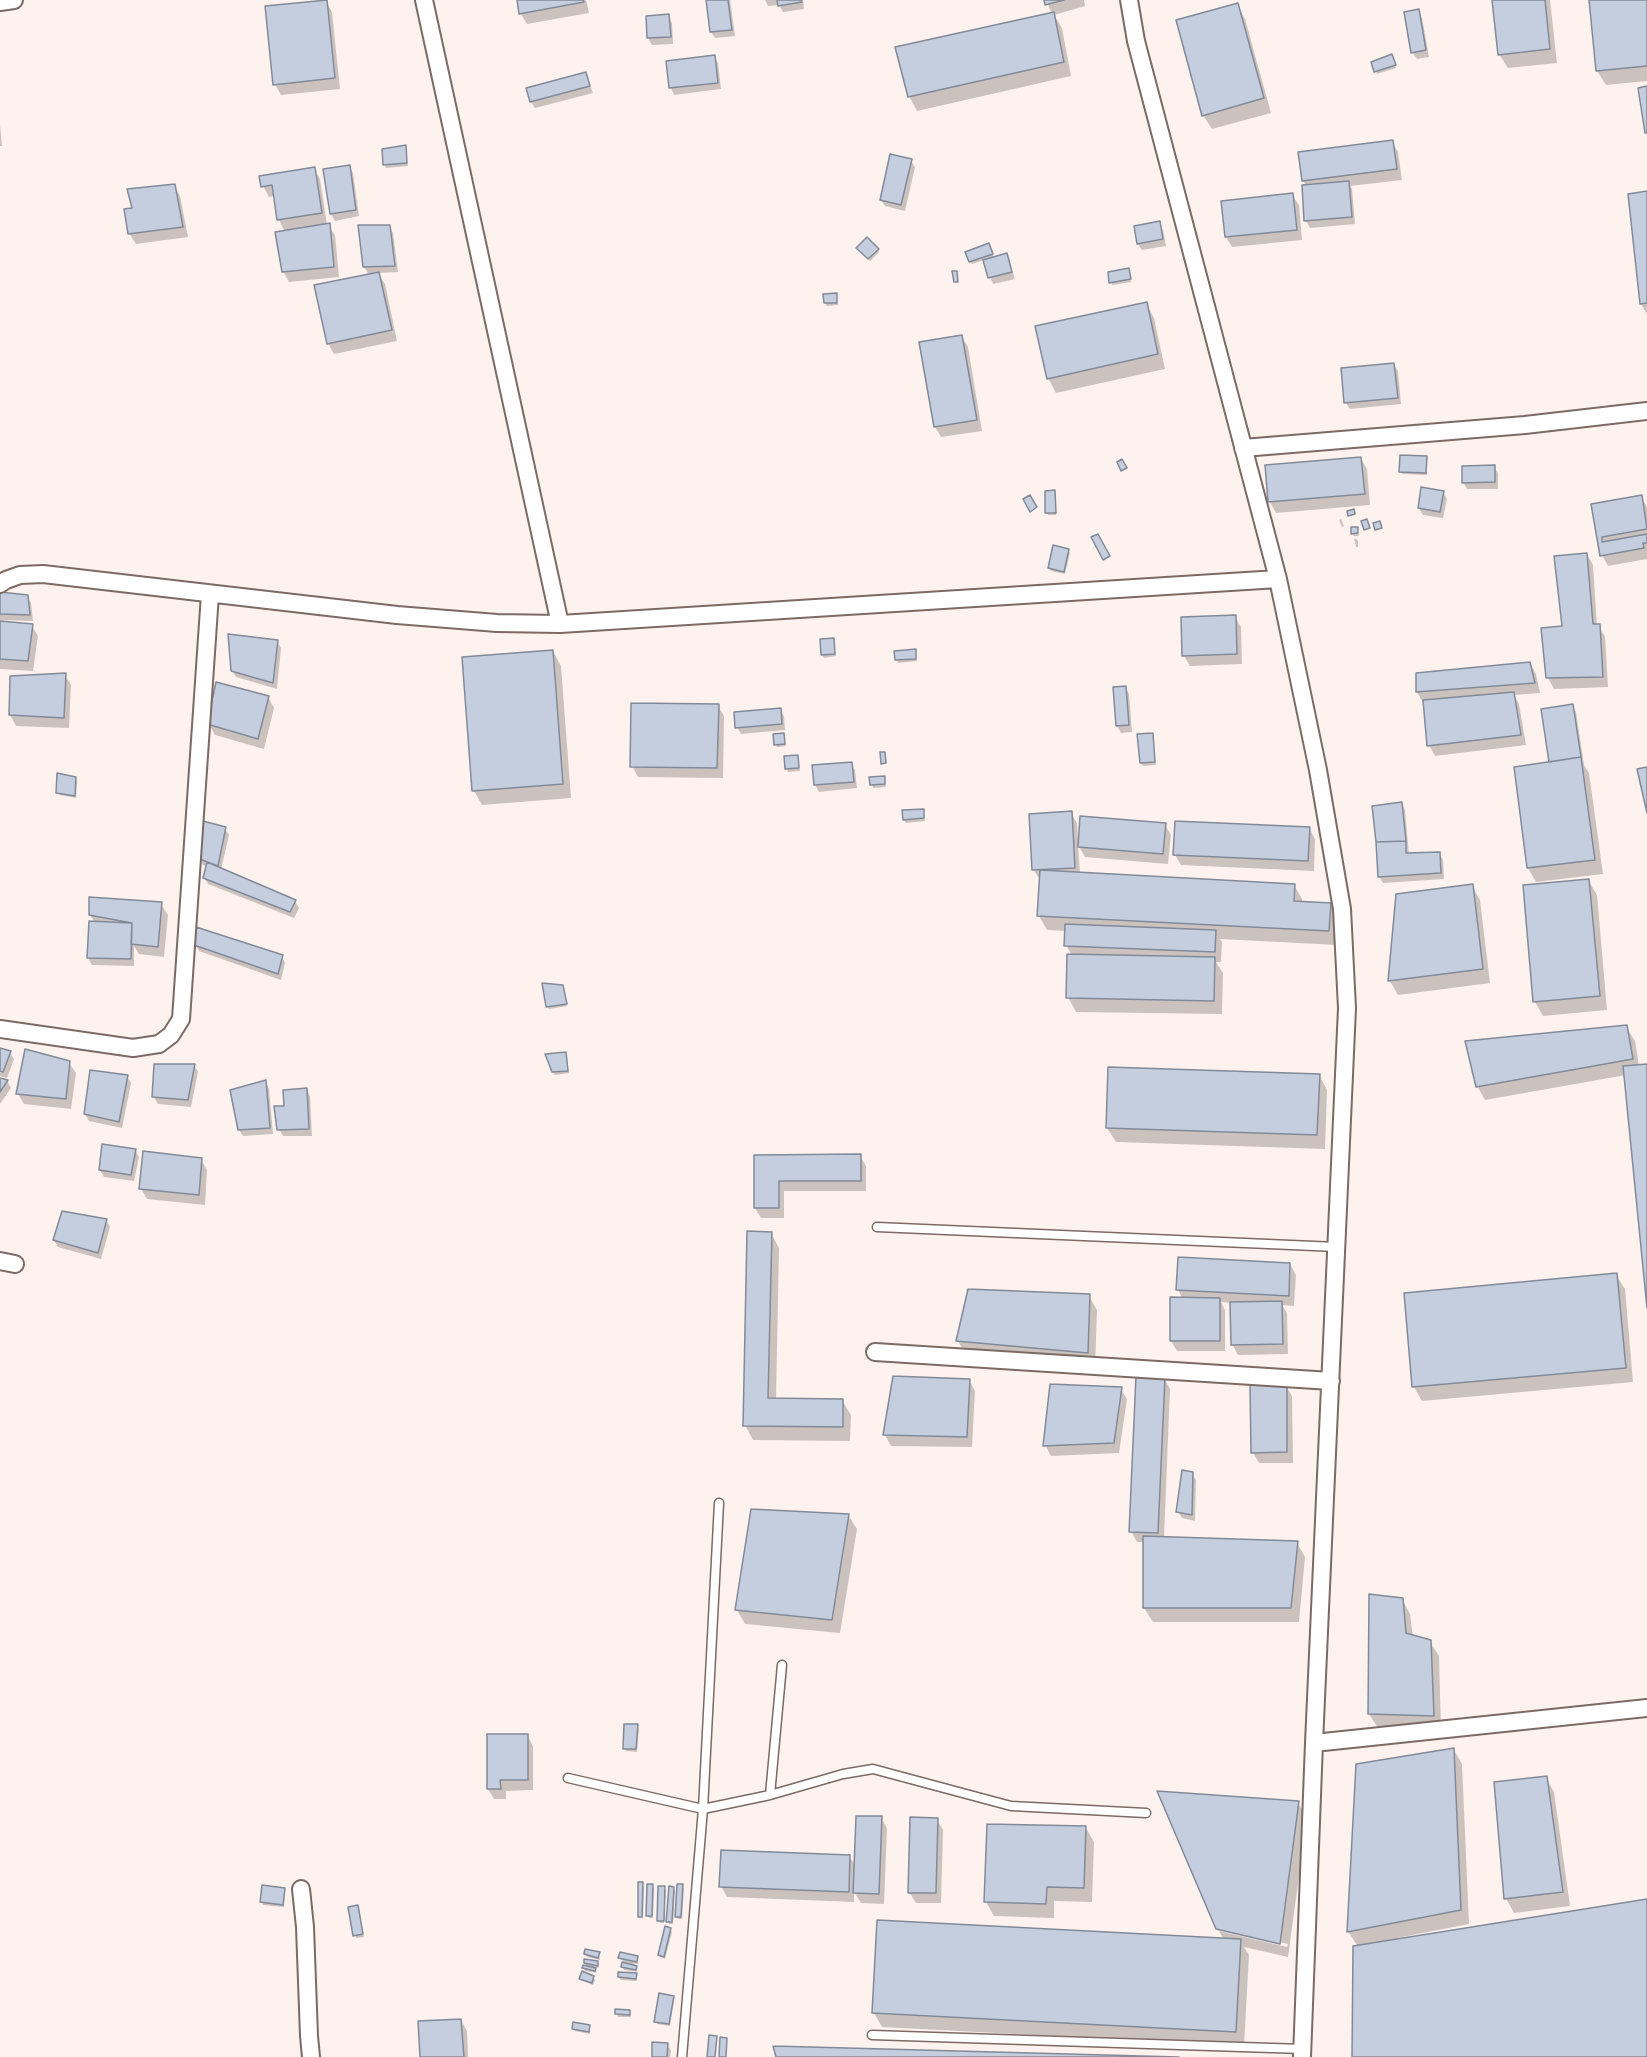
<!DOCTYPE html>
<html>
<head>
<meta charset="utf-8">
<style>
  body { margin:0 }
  canvas { display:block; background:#fef2ee }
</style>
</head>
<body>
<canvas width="1647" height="2057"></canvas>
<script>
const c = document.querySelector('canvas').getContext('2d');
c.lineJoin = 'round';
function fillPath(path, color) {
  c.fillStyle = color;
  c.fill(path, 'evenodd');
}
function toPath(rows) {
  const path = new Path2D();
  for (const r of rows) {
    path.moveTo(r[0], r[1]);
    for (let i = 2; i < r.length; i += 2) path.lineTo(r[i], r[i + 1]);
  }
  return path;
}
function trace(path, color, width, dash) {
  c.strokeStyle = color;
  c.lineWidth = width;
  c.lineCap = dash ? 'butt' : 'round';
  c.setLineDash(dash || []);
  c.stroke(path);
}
fillPath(toPath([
  [518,0,586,0,589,13,527,24,521,14],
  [707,0,730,0,735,36,715,38,711,32],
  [765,0,803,0,804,9,783,12,779,5,768,6],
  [1046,0,1084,0,1085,6,1054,15,1062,28,1071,76,917,111,909,96,1052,14],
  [1493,0,1550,0,1557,63,1508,68,1499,54],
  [1590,0,1647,0,1647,81,1606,85,1597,71],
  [326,1,332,12,340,89,281,95,275,84],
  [1237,5,1245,19,1271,113,1212,129,1203,115],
  [1418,11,1422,18,1429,57,1417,59,1413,53,1405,14],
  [668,16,672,23,673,44,652,45,648,38,648,17],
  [714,57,718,63,721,89,674,95,671,88],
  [1393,58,1396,68,1377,74,1376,71],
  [586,74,593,93,535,108,531,102],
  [0,125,2,146,0,146],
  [1392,142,1398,152,1402,180,1350,186,1352,189,1355,224,1310,228,1306,221,1306,186,1303,180],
  [405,147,408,166,386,168,385,165],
  [911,161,915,167,905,211,885,206,881,200],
  [349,166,353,173,359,216,335,221,331,214,325,170],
  [314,169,320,179,327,225,335,235,339,277,289,282,283,271,285,232,279,220,275,196,269,197,263,186],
  [174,186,180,196,188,237,136,244,129,233,134,210],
  [1647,193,1647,314,1641,304],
  [1292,195,1299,205,1302,240,1232,247,1226,237],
  [1159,223,1163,230,1166,246,1142,250,1138,244],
  [389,226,393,233,398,272,378,273,385,284,397,341,334,354,328,343,369,275,364,267],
  [990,248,994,258,1007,255,1015,279,993,284,984,260,972,264,970,261],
  [878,249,879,252,870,261,860,251],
  [1128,270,1131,282,1112,285,1111,282],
  [836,295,838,305,827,306,825,303],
  [1146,304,1154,318,1165,369,1056,393,1048,378],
  [962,337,968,347,982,431,941,437,935,427,921,343],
  [1394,365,1398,371,1401,404,1350,409,1346,403],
  [1426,458,1427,460,1427,475,1402,474,1401,471],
  [1361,459,1367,469,1370,505,1276,513,1270,502,1267,467],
  [1494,467,1498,473,1498,489,1467,489,1463,482],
  [1055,492,1056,515,1048,515,1047,512],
  [1443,492,1447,499,1443,518,1423,515,1419,508],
  [1641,497,1647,507,1647,559,1608,566,1602,555,1593,505],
  [1341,519,1344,526,1342,527,1339,520],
  [1357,528,1359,536,1354,536,1358,541,1358,547,1356,547,1354,539,1356,539,1352,533],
  [1068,550,1070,553,1065,574,1051,571,1049,568],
  [1587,554,1593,565,1597,626,1605,636,1608,687,1554,689,1548,678,1543,629,1564,627],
  [0,594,27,596,31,603,33,621,0,620],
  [1235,617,1241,627,1242,664,1190,666,1184,656],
  [0,623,32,626,38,636,33,671,0,669],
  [833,639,836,656,824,658,822,655],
  [277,641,281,648,277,689,236,677,232,670],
  [553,651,561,666,571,798,482,805,474,791,464,658],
  [915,651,917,661,898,663,896,652],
  [1530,663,1536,674,1540,693,1514,695,1519,704,1526,745,1435,756,1429,745,1423,703,1417,692,1418,674],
  [65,675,71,685,69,728,16,726,10,715,11,678],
  [1125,687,1129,694,1132,732,1121,733,1117,726],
  [268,697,274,708,264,749,215,735,209,724],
  [1572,705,1576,712,1584,765,1589,773,1603,874,1536,882,1528,868,1551,763],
  [718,706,724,716,723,778,638,777,632,766],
  [780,710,784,716,785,730,741,734,737,727],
  [783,735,786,746,777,747,776,744],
  [1152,735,1156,765,1143,766,1141,763],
  [797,756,800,771,788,772,787,769],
  [851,764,855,770,857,788,819,792,815,785,814,767],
  [884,778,886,787,873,788,872,785],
  [76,779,77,782,76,798,60,795,58,792],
  [1402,804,1405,810,1409,855,1439,853,1443,860,1444,879,1383,883,1379,876],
  [923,810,925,821,906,823,904,820],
  [1071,813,1077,823,1078,839,1165,825,1171,835,1168,864,1085,857,1078,845,1080,874,1294,885,1302,899,1302,903,1330,904,1338,918,1337,945,1220,939,1222,942,1221,962,1216,962,1223,973,1222,1014,1076,1012,1068,997,1072,956,1066,945,1066,931,1047,930,1039,916,1040,880,1033,869],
  [1309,828,1315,839,1314,871,1181,865,1175,855],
  [225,829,229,835,221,870,295,901,299,908,294,918,208,884,204,877,208,867,203,865,199,858],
  [1588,880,1597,895,1607,1010,1543,1016,1535,1002,1524,886],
  [1472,886,1480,900,1490,983,1398,995,1390,981,1397,895],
  [161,904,168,915,164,957,139,954,134,946,134,966,92,965,88,958,95,923,90,915],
  [195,944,282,956,285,963,281,980,199,951],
  [563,987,567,1006,549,1009,547,1006],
  [1626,1027,1635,1041,1639,1066,1647,1066,1647,1293,1626,1075,1485,1100,1477,1086],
  [0,1049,10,1053,14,1059,7,1078,0,1076],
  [566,1054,569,1073,555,1075,553,1072],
  [69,1063,76,1073,71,1109,24,1104,18,1094],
  [194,1065,198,1072,191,1107,158,1104,154,1097],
  [1319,1075,1327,1090,1325,1149,1116,1142,1107,1128],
  [127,1077,131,1083,122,1128,89,1121,85,1114],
  [0,1079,7,1081,11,1088,0,1104],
  [266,1082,269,1089,273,1134,243,1136,239,1130],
  [306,1089,310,1096,312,1136,283,1136,279,1129,286,1107],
  [135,1150,139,1157,134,1181,104,1177,100,1170],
  [755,1156,860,1156,866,1166,866,1191,784,1191,784,1218,761,1218,755,1208],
  [201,1159,207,1170,205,1205,147,1199,141,1189],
  [106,1220,110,1227,101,1259,58,1247,54,1240],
  [771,1233,779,1248,776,1399,842,1400,851,1415,850,1441,753,1440,745,1425],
  [1290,1264,1296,1275,1294,1306,1282,1305,1287,1313,1288,1354,1238,1355,1232,1344,1231,1303,1221,1302,1225,1310,1225,1351,1177,1351,1171,1341,1183,1299,1178,1290],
  [1616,1275,1625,1289,1633,1382,1422,1401,1414,1387,1405,1294],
  [1089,1296,1097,1310,1095,1367,966,1355,958,1341],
  [1164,1378,1170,1389,1164,1538,1297,1543,1305,1557,1299,1622,1153,1622,1144,1608,1145,1542,1137,1542,1131,1531],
  [969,1380,975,1391,972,1447,891,1446,885,1435],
  [1286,1386,1292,1396,1293,1463,1259,1463,1253,1453],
  [1121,1389,1127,1399,1119,1453,1051,1456,1045,1445],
  [1192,1473,1196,1480,1195,1521,1182,1518,1178,1511],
  [848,1515,857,1529,840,1633,745,1624,737,1610],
  [1402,1599,1410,1614,1413,1637,1430,1642,1439,1656,1441,1730,1378,1728,1369,1714],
  [637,1726,639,1729,637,1752,626,1751,624,1748],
  [527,1735,533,1746,533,1790,506,1791,506,1799,494,1799,488,1789],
  [1454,1750,1462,1764,1469,1924,1397,1938,1397,1941,1647,1900,1647,2057,1354,2057,1358,1947,1348,1931],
  [1546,1778,1554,1792,1570,1906,1514,1913,1506,1898],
  [1298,1803,1307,1817,1288,1957,1244,1947,1249,1955,1244,2046,882,2027,874,2013,1224,1940,1219,1931,1287,1947,1288,1944,1217,1927],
  [881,1818,887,1828,884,1904,861,1903,854,1892,854,1902,727,1897,721,1886,849,1856,856,1867],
  [937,1820,943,1830,941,1903,916,1903,909,1892],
  [1086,1828,1094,1842,1092,1902,1054,1901,1054,1918,994,1916,986,1902],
  [642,1884,644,1887,643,1919,639,1916],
  [652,1885,654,1888,653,1918,649,1918,647,1915],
  [682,1885,684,1888,682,1919,678,1919,677,1916],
  [664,1888,666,1890,664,1923,660,1923,658,1920],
  [673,1888,675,1891,673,1924,669,1924,668,1921],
  [284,1890,285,1892,284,1907,263,1905,262,1902],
  [357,1907,364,1937,356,1938,350,1908],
  [670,1929,672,1932,665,1959,659,1955],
  [599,1953,600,1960,587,1957,586,1954],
  [620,1958,637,1958,638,1964,634,1963,637,1972,624,1970,622,1967,623,1961],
  [597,1962,599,1968,594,1967,597,1973,585,1971,584,1968,587,1967,585,1963],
  [636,1974,637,1981,621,1980,619,1977],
  [593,1977,595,1980,593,1985,583,1981,581,1979],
  [673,1997,674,2000,670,2026,657,2024,656,2021],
  [616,2011,629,2011,631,2017,618,2017],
  [461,2020,467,2031,468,2057,421,2057],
  [589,2027,590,2034,575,2031,574,2028],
  [667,2044,671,2051,670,2057,653,2057]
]), '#0003');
const building = toPath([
  [327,0,335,78,273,85,265,6,327,0],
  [517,0,583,0,584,2,519,14,517,0],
  [706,0,728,0,732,30,710,32,706,0],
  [777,0,801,0,802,2,778,6,777,0],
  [1044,0,1064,0,1045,5,1044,0],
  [1492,0,1545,0,1550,49,1498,55,1492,0],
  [1589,0,1647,0,1647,66,1596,71,1589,0],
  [1238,3,1264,98,1202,116,1176,20,1238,3],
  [1419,9,1426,50,1411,53,1404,12,1419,9],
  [1054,12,1064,62,908,97,895,47,1054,12],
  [669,14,671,37,647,38,646,16,669,14],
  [1392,54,1396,65,1374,72,1371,62,1392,54],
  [715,55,718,83,669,88,666,61,715,55],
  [586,72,590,86,530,102,526,88,586,72],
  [1647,86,1647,133,1645,133,1638,88,1647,86],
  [1393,140,1397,169,1302,181,1298,152,1393,140],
  [406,145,407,163,383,165,382,149,406,145],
  [890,154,912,159,901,205,880,200,890,154],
  [350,165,356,210,330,214,323,169,350,165],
  [315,167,322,213,277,220,272,185,261,187,259,176,315,167],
  [1349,181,1352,217,1304,221,1302,185,1349,181],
  [175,184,183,227,128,234,124,209,132,208,127,189,175,184],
  [1647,191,1647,303,1640,304,1628,194,1647,191],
  [1293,193,1297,230,1225,237,1221,201,1293,193],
  [1160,221,1163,239,1137,244,1134,226,1160,221],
  [330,223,334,267,282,272,275,232,330,223],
  [358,225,390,225,395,266,363,267,358,225],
  [867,237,879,249,868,259,856,248,867,237],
  [989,243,993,254,969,262,965,252,989,243],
  [1007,253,1012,272,988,278,983,260,1007,253],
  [1129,268,1131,279,1109,283,1108,272,1129,268],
  [952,271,957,271,958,282,954,282,952,271],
  [379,272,392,330,327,344,314,285,379,272],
  [837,293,837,303,824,303,823,294,837,293],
  [1147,302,1158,354,1047,379,1035,326,1147,302],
  [962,335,977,420,934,427,919,342,962,335],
  [1394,363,1398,398,1344,403,1341,368,1394,363],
  [1400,455,1427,456,1426,473,1399,472,1400,455],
  [1361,457,1365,494,1268,502,1265,465,1361,457],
  [1122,459,1127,468,1121,471,1117,462,1122,459],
  [1495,465,1495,482,1462,483,1462,466,1495,465],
  [1421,487,1444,491,1440,512,1418,508,1421,487],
  [1055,490,1056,513,1045,513,1045,491,1055,490],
  [1030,495,1037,507,1030,512,1023,499,1030,495],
  [1642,495,1647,529,1602,537,1602,542,1647,534,1647,543,1643,543,1644,548,1600,556,1591,504,1642,495],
  [1354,509,1355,514,1348,516,1347,511,1354,509],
  [1367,519,1370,528,1364,530,1361,521,1367,519],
  [1380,521,1382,528,1375,530,1373,523,1380,521],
  [1351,527,1358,527,1358,533,1351,534,1351,527],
  [1098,534,1110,556,1103,560,1091,537,1098,534],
  [1053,545,1069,549,1064,572,1048,568,1053,545],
  [1587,553,1593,624,1600,624,1603,677,1546,678,1541,628,1562,626,1554,556,1587,553],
  [0,592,28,595,30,615,0,614,0,592],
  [1236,615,1237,654,1182,656,1181,617,1236,615],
  [0,621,33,624,28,661,0,659,0,621],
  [228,634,278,640,273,683,231,671,228,634],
  [834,638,835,654,821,655,820,639,834,638],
  [916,649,916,659,895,660,894,651,916,649],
  [553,650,563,784,472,791,462,657,553,650],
  [1530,662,1535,683,1416,692,1416,673,1530,662],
  [66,673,64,718,9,715,10,676,66,673],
  [216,682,269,696,258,739,207,724,216,682],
  [1126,686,1129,725,1116,726,1113,687,1126,686],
  [1514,692,1521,735,1427,746,1423,700,1514,692],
  [631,703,719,704,717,768,630,767,631,703],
  [1573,704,1581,757,1549,762,1541,709,1573,704],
  [781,708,782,724,735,728,734,712,781,708],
  [784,733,785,744,774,745,773,734,784,733],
  [1153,733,1155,762,1140,763,1137,734,1153,733],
  [880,752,885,752,886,763,881,764,880,752],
  [798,755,799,768,785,769,784,756,798,755],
  [1581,757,1595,860,1527,868,1514,767,1581,757],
  [852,762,854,782,814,785,812,765,852,762],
  [1647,767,1647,813,1637,769,1647,767],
  [57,773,76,777,75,796,56,793,57,773],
  [885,776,885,784,870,785,869,777,885,776],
  [1402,802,1406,841,1376,842,1372,806,1402,802],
  [924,809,924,818,903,820,902,810,924,809],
  [1072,811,1075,868,1032,870,1029,814,1072,811],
  [1080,816,1166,823,1163,854,1078,847,1080,816],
  [195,819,226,827,218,866,197,858,195,819],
  [1175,821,1310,827,1308,861,1173,855,1175,821],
  [1406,841,1406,853,1440,852,1441,873,1378,877,1376,842,1406,841],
  [207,862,296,900,290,912,203,878,207,862],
  [1040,870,1295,884,1294,901,1331,903,1329,931,1037,916,1040,870],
  [1589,879,1600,996,1533,1002,1523,885,1589,879],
  [1473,884,1483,969,1388,981,1396,894,1473,884],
  [89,897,162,902,158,947,131,944,132,923,89,915,89,897],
  [89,921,132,923,131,959,87,958,89,921],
  [1065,924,1216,930,1215,952,1064,946,1065,924],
  [196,927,283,955,278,974,194,945,196,927],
  [1067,954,1215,957,1214,1001,1066,998,1067,954],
  [542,983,563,985,567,1004,546,1007,542,983],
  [1627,1025,1633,1059,1476,1087,1465,1041,1627,1025],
  [0,1048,11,1051,3,1072,0,1071,0,1048],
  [25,1049,70,1061,66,1099,16,1094,25,1049],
  [566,1052,568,1071,552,1072,545,1054,566,1052],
  [154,1064,195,1064,188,1100,152,1097,154,1064],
  [1647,1064,1647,1308,1623,1066,1647,1064],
  [1108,1067,1320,1074,1317,1135,1106,1128,1108,1067],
  [90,1070,128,1075,119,1122,84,1114,90,1070],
  [0,1078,8,1080,0,1092,0,1078],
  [266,1080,270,1128,238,1130,230,1090,266,1080],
  [307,1088,309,1129,277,1130,274,1106,284,1106,283,1090,307,1088],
  [102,1144,136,1149,131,1175,99,1170,102,1144],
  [143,1151,202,1158,199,1195,139,1189,143,1151],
  [861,1154,861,1181,779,1181,779,1208,754,1208,754,1155,861,1154],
  [62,1211,107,1219,98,1253,53,1240,62,1211],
  [747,1231,772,1232,768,1398,843,1399,843,1427,743,1426,747,1231],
  [1178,1257,1290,1263,1289,1296,1176,1290,1178,1257],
  [1617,1273,1626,1368,1412,1387,1404,1293,1617,1273],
  [968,1289,1090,1294,1088,1353,956,1341,968,1289],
  [1170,1297,1220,1298,1220,1341,1170,1341,1170,1297],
  [1282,1301,1283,1344,1231,1345,1230,1302,1282,1301],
  [893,1376,970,1379,967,1437,883,1435,893,1376],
  [1136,1376,1165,1377,1158,1533,1129,1532,1136,1376],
  [1050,1384,1122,1387,1114,1443,1043,1446,1050,1384],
  [1287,1384,1287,1452,1251,1453,1250,1385,1287,1384],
  [1182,1470,1193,1472,1192,1515,1176,1512,1182,1470],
  [751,1509,849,1514,832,1620,735,1610,751,1509],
  [1143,1536,1298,1541,1291,1608,1143,1608,1143,1536],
  [1369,1594,1403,1598,1406,1633,1431,1640,1434,1716,1368,1714,1369,1594],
  [624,1724,638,1724,636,1749,623,1749,624,1724],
  [487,1734,528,1734,528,1780,500,1780,501,1789,487,1789,487,1734],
  [1454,1748,1461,1910,1347,1932,1356,1764,1454,1748],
  [1547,1776,1563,1892,1504,1899,1494,1782,1547,1776],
  [1157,1791,1299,1801,1280,1944,1216,1929,1157,1791],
  [856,1816,882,1816,879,1894,853,1893,856,1816],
  [910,1817,938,1818,936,1893,908,1893,910,1817],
  [987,1824,1086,1826,1084,1888,1047,1887,1046,1904,984,1902,987,1824],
  [721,1850,850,1855,849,1892,719,1887,721,1850],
  [638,1882,643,1882,642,1917,638,1917,638,1882],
  [647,1884,653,1884,652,1916,646,1916,647,1884],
  [677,1884,683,1884,681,1917,675,1917,677,1884],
  [262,1885,285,1888,283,1905,260,1902,262,1885],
  [658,1886,665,1886,664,1921,657,1921,658,1886],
  [669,1886,674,1887,672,1922,666,1922,669,1886],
  [1647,1899,1647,2057,1352,2057,1353,1946,1647,1899],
  [358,1905,363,1934,353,1936,348,1907,358,1905],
  [877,1920,1241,1939,1236,2032,872,2013,877,1920],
  [665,1926,671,1928,664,1957,658,1955,665,1926],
  [585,1949,600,1952,598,1958,584,1954,585,1949],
  [620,1952,638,1956,637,1962,618,1958,620,1952],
  [584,1959,598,1961,598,1966,584,1963,584,1959],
  [622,1962,637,1966,636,1970,621,1967,622,1962],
  [583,1965,596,1968,595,1971,582,1968,583,1965],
  [582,1971,594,1976,592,1983,579,1979,582,1971],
  [618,1972,637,1973,636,1979,618,1977,618,1972],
  [659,1993,674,1996,669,2024,654,2022,659,1993],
  [615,2009,630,2010,630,2015,615,2014,615,2009],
  [461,2019,464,2057,420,2057,418,2021,461,2019],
  [573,2022,590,2025,589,2032,572,2029,573,2022],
  [709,2035,717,2036,715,2057,707,2057,709,2035],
  [720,2037,727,2038,726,2057,719,2057,720,2037],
  [652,2042,668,2043,667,2057,652,2057,652,2042],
  [773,2046,1179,2057,776,2057,773,2046]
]);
fillPath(building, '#c5cede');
trace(building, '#828a99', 1.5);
const service = toPath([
  [877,1227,1337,1247],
  [568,1778,703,1809,770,1795,843,1774,873,1769,1011,1806,1146,1813],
  [770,1795,782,1665],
  [872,2035,1303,2049],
  [682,2057,703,1809,719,1503]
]);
const minor = toPath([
  [424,0,560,624,1278,579],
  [1129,0,1136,41,1278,579,1318,770,1342,909,1347,1008,1314,1743,1302,2057],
  [0,2,14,0],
  [1243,448,1525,425,1647,411],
  [0,584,6,580,20,575,43,574,397,615,497,623,560,624],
  [0,1029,133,1048,159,1044,171,1035,181,1019,210,594],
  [0,1261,15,1264],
  [875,1352,1331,1381],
  [1314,1743,1647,1708],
  [301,1889,305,1927,309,2036,311,2057]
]);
trace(service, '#7c6a64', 11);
trace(minor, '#7c6a64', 20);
trace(service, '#fff', 8);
trace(minor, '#fff', 16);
</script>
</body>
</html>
